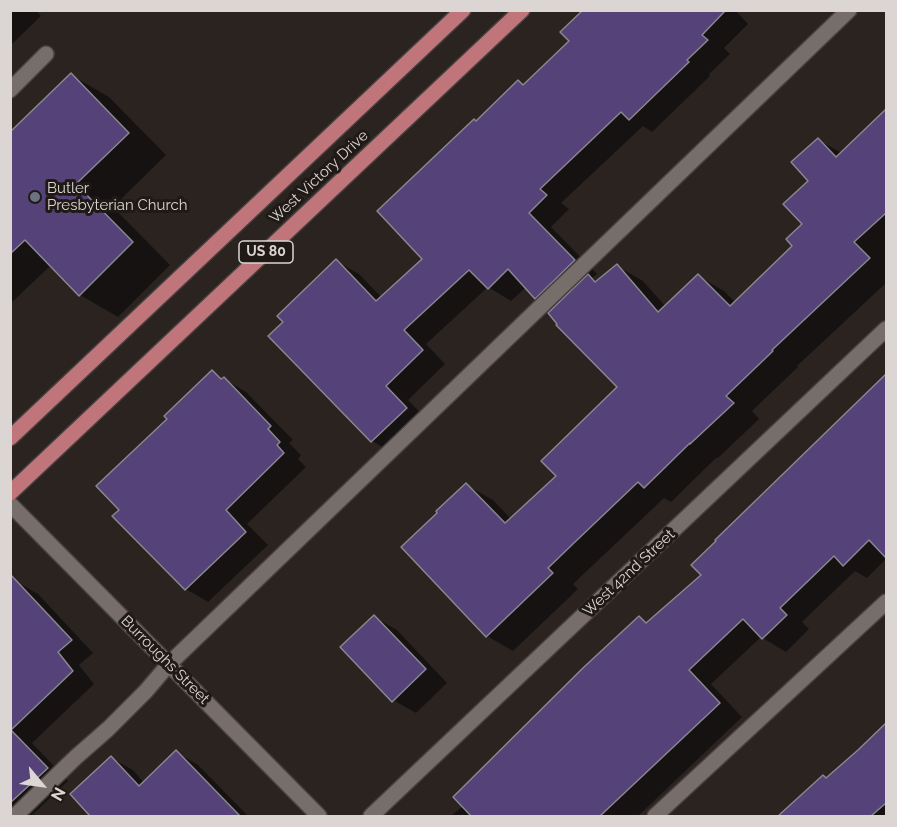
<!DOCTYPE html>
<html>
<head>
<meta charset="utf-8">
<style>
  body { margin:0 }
  #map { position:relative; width:897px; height:827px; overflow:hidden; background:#2a2320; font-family:Raleway,sans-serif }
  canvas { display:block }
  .frame { position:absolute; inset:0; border:12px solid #dbd6d4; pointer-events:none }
  .north { position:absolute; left:12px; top:755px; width:60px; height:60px; -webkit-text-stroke:4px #201a17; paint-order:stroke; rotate:119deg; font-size:16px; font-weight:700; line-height:24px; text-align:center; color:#dbd6d4 }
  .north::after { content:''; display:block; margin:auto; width:21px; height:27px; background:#dbd6d4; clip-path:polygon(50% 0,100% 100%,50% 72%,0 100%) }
</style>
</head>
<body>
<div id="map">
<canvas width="897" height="827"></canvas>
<div class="frame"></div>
<div class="north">N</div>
</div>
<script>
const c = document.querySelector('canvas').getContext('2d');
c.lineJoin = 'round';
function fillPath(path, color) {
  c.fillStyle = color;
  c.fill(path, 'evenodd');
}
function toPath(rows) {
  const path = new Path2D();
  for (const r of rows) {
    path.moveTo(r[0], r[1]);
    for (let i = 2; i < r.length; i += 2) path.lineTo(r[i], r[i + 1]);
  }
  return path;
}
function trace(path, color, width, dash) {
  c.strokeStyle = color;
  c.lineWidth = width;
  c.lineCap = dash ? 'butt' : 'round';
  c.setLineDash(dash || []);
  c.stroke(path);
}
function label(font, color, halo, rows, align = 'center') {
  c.font = font + ' Raleway,sans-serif';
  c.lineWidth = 6;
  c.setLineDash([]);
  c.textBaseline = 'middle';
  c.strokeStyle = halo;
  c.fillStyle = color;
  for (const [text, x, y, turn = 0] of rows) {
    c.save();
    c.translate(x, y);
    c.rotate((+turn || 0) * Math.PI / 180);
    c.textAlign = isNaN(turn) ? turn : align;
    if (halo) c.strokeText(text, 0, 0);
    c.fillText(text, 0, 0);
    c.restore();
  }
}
fillPath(toPath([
  [10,10,36,10,41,16,10,46],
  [589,10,735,10,748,24,724,48,730,54,709,74,710,76,652,132,643,126,561,203,569,209,551,227,597,274,592,278,598,282,617,266,643,281,666,307,698,276,724,291,736,303,795,246,804,224,810,181,818,140,842,153,886,111,886,283,797,366,798,367,752,411,759,419,718,458,716,458,671,502,664,498,573,584,578,589,513,651,487,636,466,485,493,500,512,520,558,476,619,387,555,308,536,297,526,287,511,301,488,287,426,344,445,364,408,400,429,422,395,454,372,441,285,322,336,261,359,274,382,298,424,259,476,122,518,82,524,85,571,42],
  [71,75,109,97,166,155,113,207,170,265,118,317,80,295,55,270,49,267,10,304,10,133],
  [212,372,246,392,293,440,289,443,301,455,298,459,306,467,247,524,268,545,208,602,186,589,121,510,170,419],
  [886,377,886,559,867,578,855,571,802,622,809,629,786,652,761,637,711,684,742,717,638,816,451,816,463,806,639,618,648,623,703,575,863,399],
  [10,578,38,594,93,653,79,665,94,684,32,743,68,781,31,816,10,816],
  [374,617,397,630,447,683,416,713,393,700],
  [886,725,886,816,788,816,827,779,859,751],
  [176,752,198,765,248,816,92,816,72,794,111,758,133,770,144,783]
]), '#0007');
const building = toPath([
  [583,10,726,10,702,35,708,40,687,60,689,62,629,120,621,112,540,189,547,195,529,213,575,260,535,299,508,269,488,289,469,270,404,330,423,350,386,386,407,408,371,442,268,336,283,322,277,316,336,259,376,301,422,259,377,211,474,119,476,121,518,80,523,85,569,41,560,32,583,10],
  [71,73,129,133,76,184,133,242,79,296,25,240,10,254,10,132,71,73],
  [886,109,886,213,854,242,870,258,772,350,773,351,726,396,734,403,690,444,690,443,644,488,638,482,576,541,548,568,553,573,486,637,401,547,437,513,436,511,466,483,505,523,556,476,541,461,617,387,556,325,557,324,548,313,588,274,595,282,617,264,658,312,698,274,730,306,792,246,786,239,802,224,783,204,808,181,791,162,818,138,836,157,886,109],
  [212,370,221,379,224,377,271,426,268,429,280,442,277,445,284,453,226,510,246,532,185,590,112,516,119,510,96,486,167,419,164,416,212,370],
  [886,374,886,558,869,540,843,566,834,556,780,608,787,615,762,639,743,619,689,670,720,703,600,816,471,816,453,797,584,667,639,616,646,623,701,575,691,565,716,541,715,540,886,374],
  [10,574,72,640,58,652,73,671,11,730,48,768,10,803,10,574],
  [374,615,426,669,392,702,340,647,374,615],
  [886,723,886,803,871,816,778,816,823,775,826,778,858,750,886,723],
  [176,750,240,816,90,816,70,794,111,756,139,786,176,750]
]);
fillPath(building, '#544278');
trace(building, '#89878f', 1.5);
const minor = toPath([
  [10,90,46,54],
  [10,504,319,816],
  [15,816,76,757,108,729,146,691,169,664,849,10],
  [371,816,886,329],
  [655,816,886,602]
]);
const major = toPath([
  [10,438,463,10],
  [10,493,522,10]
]);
trace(minor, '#46413f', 18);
trace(major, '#46413f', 18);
trace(minor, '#776e6b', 15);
trace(major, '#bf7579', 15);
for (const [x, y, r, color] of [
  [35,197,6,"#6b7280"]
]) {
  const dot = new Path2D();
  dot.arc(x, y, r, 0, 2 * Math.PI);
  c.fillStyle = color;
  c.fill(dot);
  trace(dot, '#201a17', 2);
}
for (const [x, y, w] of [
  [266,252,54]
]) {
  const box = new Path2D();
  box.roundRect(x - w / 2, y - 11, w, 22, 4.5);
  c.fillStyle = '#201a17';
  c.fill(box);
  trace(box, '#dbd6d4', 1.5);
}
label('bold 14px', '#dbd6d4', null, [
  ["US 80",266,252]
]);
label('15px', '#dbd6d4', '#201a17', [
  ["West Victory Drive",319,177,-43],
  ["West 42nd Street",629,573,-43],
  ["Burroughs Street",165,660,45]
]);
label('15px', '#dbd6d4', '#201a17', [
  ["Butler",47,188],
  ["Presbyterian Church",47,205]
], 'left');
</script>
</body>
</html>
